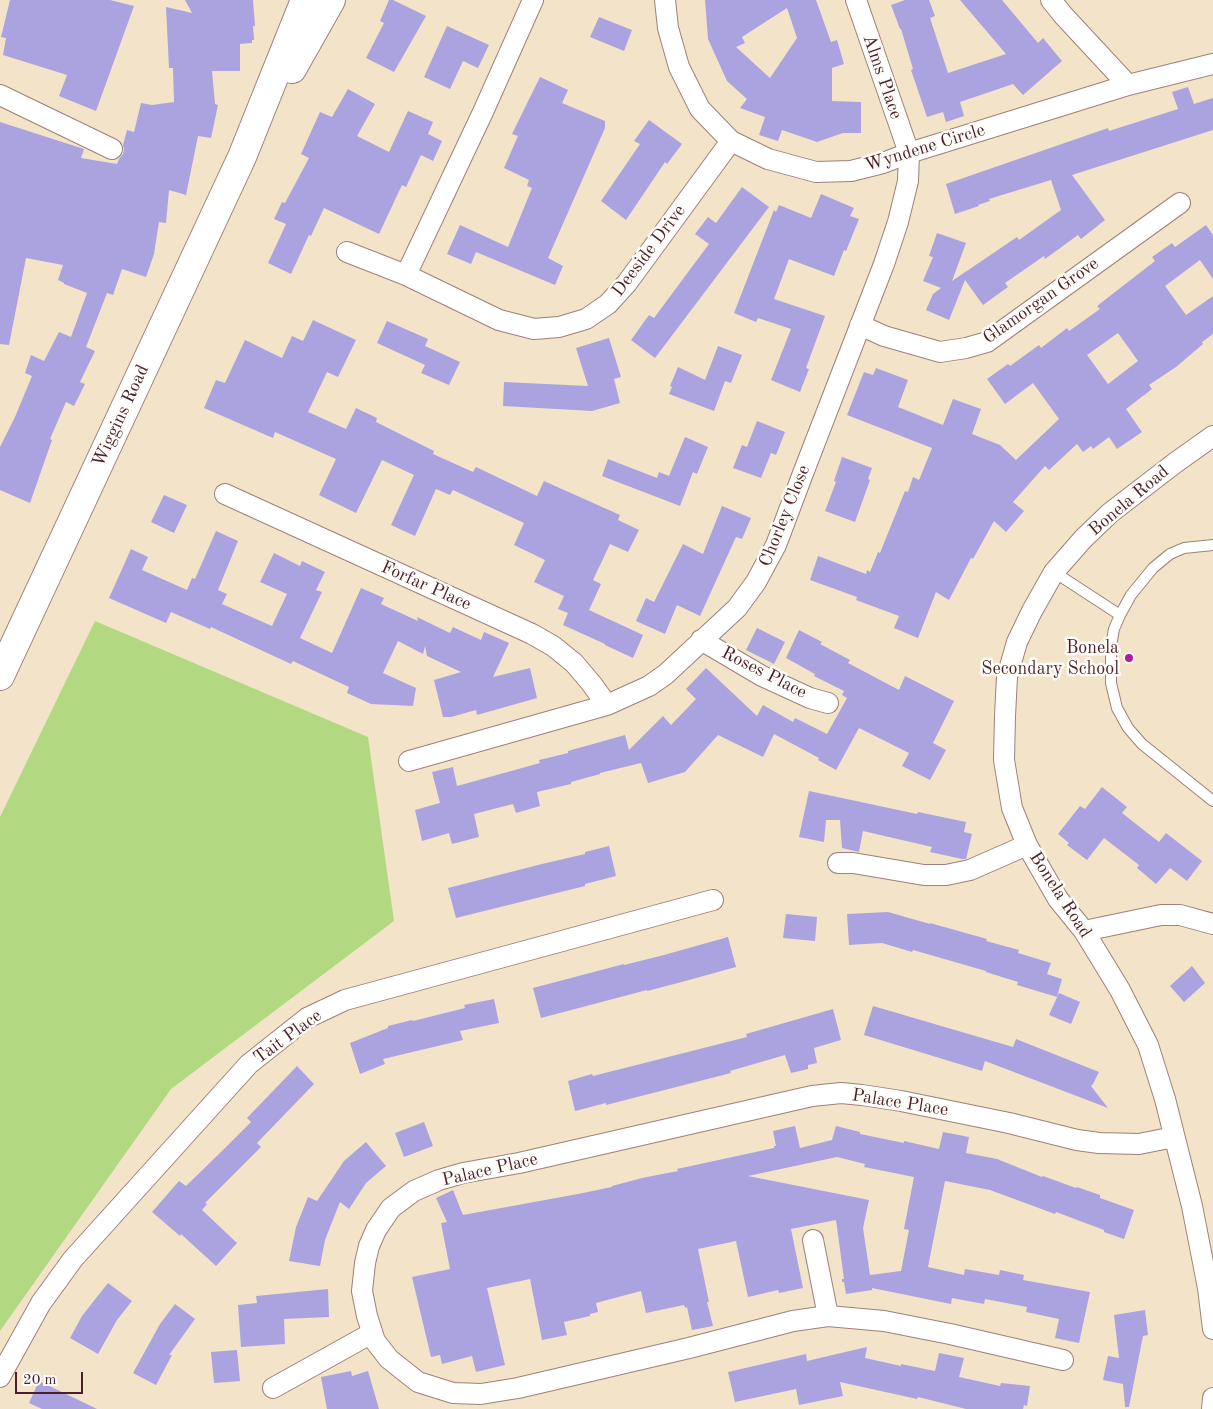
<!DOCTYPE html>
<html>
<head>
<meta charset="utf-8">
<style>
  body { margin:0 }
  #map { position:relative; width:1213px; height:1409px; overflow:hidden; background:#f3e3c8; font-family:"Old Standard TT",serif }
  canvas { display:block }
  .scale { position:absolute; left:15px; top:1372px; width:68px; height:22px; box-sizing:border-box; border:2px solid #4a1f2b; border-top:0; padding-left:6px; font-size:15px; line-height:18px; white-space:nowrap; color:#4a1f2b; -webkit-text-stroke:4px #fdfcf7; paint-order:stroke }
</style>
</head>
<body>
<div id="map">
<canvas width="1213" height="1409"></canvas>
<div class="scale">20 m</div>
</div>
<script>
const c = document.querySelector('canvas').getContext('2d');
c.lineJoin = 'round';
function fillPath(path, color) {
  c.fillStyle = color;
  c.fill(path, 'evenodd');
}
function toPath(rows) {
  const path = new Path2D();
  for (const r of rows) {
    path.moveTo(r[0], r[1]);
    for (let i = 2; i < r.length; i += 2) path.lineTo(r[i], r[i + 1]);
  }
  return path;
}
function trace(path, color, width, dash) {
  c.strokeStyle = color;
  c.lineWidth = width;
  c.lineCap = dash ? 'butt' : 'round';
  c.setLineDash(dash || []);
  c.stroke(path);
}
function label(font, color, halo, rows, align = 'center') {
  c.font = font + ' "Old Standard TT",serif';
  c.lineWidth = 5;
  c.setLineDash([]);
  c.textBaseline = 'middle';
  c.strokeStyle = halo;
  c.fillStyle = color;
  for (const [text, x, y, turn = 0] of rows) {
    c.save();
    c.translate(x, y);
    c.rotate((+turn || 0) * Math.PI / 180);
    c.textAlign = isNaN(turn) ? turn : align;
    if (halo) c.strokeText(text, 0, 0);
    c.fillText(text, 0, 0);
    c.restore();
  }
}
fillPath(toPath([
  [95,621,368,737,394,921,171,1089,0,1331,0,817]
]), '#b2d982');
fillPath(toPath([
  [10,0,110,0,134,6,96,111,59,96,67,75,3,55,6,38,1,37],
  [185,0,253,0,255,26,253,26,254,40,252,40,252,43,240,44,240,71,212,71,215,104,218,105,211,138,198,136,186,195,169,190,166,223,159,222,154,254,146,277,122,269,113,295,107,293,86,347,95,351,80,382,85,384,74,406,66,402,50,439,52,440,30,503,0,490,0,447,15,417,32,376,25,373,31,355,44,361,59,332,71,337,87,293,64,284,64,283,58,280,63,265,26,258,9,345,0,344,0,122,84,149,81,158,117,164,119,159,123,154,124,149,123,145,127,130,134,132,141,103,152,105,174,102,173,68,169,68,166,7,192,13],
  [389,0,393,0,426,16,394,72,366,58,384,23,380,21],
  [705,0,816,0,831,42,837,40,844,64,832,68,832,101,861,102,861,133,843,133,817,142,782,130,778,141,759,135,765,117,740,108,747,99,727,81,708,39],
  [787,8,797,38,770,78,736,47,745,43,742,37],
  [905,0,929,0,935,16,930,18,948,73,1006,54,960,0,1002,0,1038,43,1043,38,1062,61,1023,95,1013,84,960,102,964,116,946,122,943,112,927,117,911,70,913,69,901,29,900,29,891,5],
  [599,17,632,30,624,51,590,37],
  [447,26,489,45,478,68,463,61,450,89,424,77],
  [540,77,568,90,562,103,605,121,605,128,548,258,563,266,555,285,476,252,471,264,447,254,460,225,508,247,532,188,527,186,529,180,504,168,518,136,512,134],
  [1188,87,1194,104,1213,98,1213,130,1072,175,1105,220,1081,239,1078,235,1045,259,1044,256,1005,283,1008,287,983,305,965,280,949,320,926,310,933,294,941,288,923,281,933,257,929,256,937,233,966,243,952,281,1017,237,1019,240,1061,210,1051,180,989,199,990,201,978,205,979,206,955,214,946,184,1108,128,1109,131,1178,109,1172,92],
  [348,89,375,104,357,136,389,152,408,111,433,122,428,134,442,141,433,161,421,155,406,187,402,185,379,234,324,208,311,236,309,235,291,274,268,263,286,224,274,219,282,202,285,203,309,158,301,154,320,112,332,117],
  [649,120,682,144,667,164,665,162,626,220,601,201,640,144,634,141],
  [742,187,769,207,655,358,631,340,649,315,654,318,709,244,695,234,708,217,716,223],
  [821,194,854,208,850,216,859,219,846,251,844,250,834,276,789,259,774,299,825,316,806,368,809,369,800,392,771,380,791,329,758,318,756,322,734,313,774,210,776,212,779,205,811,218],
  [1206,225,1213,235,1213,279,1200,260,1165,286,1186,315,1213,296,1213,334,1202,342,1203,344,1176,367,1149,385,1152,389,1126,409,1142,432,1117,449,1109,437,1093,449,1091,446,1083,452,1077,444,1049,470,1045,466,1013,502,1024,511,1006,532,994,521,973,559,971,558,949,600,936,592,918,638,894,628,899,616,856,600,857,597,810,580,818,556,866,574,867,570,870,572,878,552,880,553,905,491,908,492,913,477,919,480,932,448,847,415,864,372,873,375,876,368,908,380,898,407,943,425,953,399,981,409,972,434,1000,445,1016,460,1059,419,1033,383,1005,404,987,379,1008,364,1010,366,1039,345,1041,348,1067,328,1069,331,1100,309,1097,306,1155,261,1152,257,1172,243,1175,247],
  [1118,333,1138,361,1108,384,1087,355],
  [313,320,356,340,338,377,327,372,308,412,346,429,356,408,377,418,376,422,434,451,433,454,473,472,476,467,537,496,544,481,620,515,618,520,639,530,628,552,610,544,593,580,601,584,589,610,643,635,633,658,605,645,605,644,563,625,568,613,558,609,564,596,534,582,545,560,514,545,524,523,453,490,450,495,436,489,415,536,391,525,414,475,382,460,356,513,319,495,336,459,275,432,273,438,204,408,216,380,225,383,245,340,282,358,292,336,303,341],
  [387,321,428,339,425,346,460,362,449,385,421,373,425,365,377,343],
  [609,338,621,377,614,379,620,403,592,411,503,406,504,382,588,386,576,348],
  [718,346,742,355,731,383,725,381,714,411,669,394,672,387,670,386,678,367,705,380],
  [757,421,785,432,776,455,771,453,761,478,733,468,742,445,747,447],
  [685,437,708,447,697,474,693,472,680,506,602,476,608,459,657,478,659,472,669,476],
  [842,457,872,468,868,479,870,480,855,522,825,511,836,482,834,481],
  [164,495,187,505,174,533,151,522],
  [722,506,751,518,742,539,736,537,700,616,677,605,665,634,636,621,646,598,654,602,683,544,703,554],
  [216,531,238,541,218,590,227,594,222,604,272,626,287,594,260,582,274,553,300,566,302,561,325,572,316,590,322,592,300,638,332,653,361,588,384,598,381,604,418,621,417,617,450,633,453,627,481,640,484,632,509,643,493,677,530,668,537,698,477,715,476,710,451,717,443,717,434,680,461,672,427,656,425,646,423,654,398,641,383,673,416,688,413,706,371,704,347,693,349,687,293,661,291,664,211,627,210,629,171,612,166,623,109,598,131,549,148,557,142,570,187,590,192,578,195,579],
  [757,628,785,642,774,664,746,650],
  [799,630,822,642,820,644,850,660,848,663,899,690,905,676,954,701,933,743,946,750,930,780,902,766,909,753,859,728,836,770,818,760,819,758,774,734,763,757,718,735,685,772,648,783,641,763,600,773,600,774,571,782,571,784,537,792,540,806,516,813,513,804,474,814,479,837,452,844,449,833,422,841,415,810,440,803,432,772,453,767,457,786,540,763,539,760,568,753,568,751,625,735,629,750,663,716,671,725,696,699,686,689,706,668,757,716,763,705,793,722,795,718,827,734,847,698,842,695,844,691,814,676,815,674,786,658],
  [1102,787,1127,807,1122,813,1159,842,1166,833,1202,861,1187,881,1170,868,1156,884,1137,868,1139,865,1104,838,1087,860,1067,845,1069,843,1058,834,1080,806,1085,809],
  [809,791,917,814,918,812,966,822,964,832,972,834,966,859,962,859,930,852,932,847,863,831,859,852,842,848,840,820,826,820,824,842,799,837],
  [609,846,616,876,585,884,585,886,456,918,448,888,542,864,585,854,585,852],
  [888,912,930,924,930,923,987,939,986,941,1019,950,1018,953,1051,963,1047,974,1062,979,1057,997,1017,985,1018,982,986,972,986,971,913,950,912,952,882,943,849,945,847,914],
  [786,914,817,917,815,941,783,938],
  [728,937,736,967,678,983,647,991,647,990,541,1018,533,988,624,964,624,965,664,955],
  [1192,966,1205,983,1184,1002,1170,986],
  [1059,993,1080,1002,1071,1024,1049,1015],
  [494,999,499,1023,460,1031,463,1040,383,1059,385,1064,360,1074,350,1043,388,1028,388,1026,412,1020,413,1021,465,1008,464,1005],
  [873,1006,1013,1047,1016,1039,1099,1072,1093,1084,1091,1086,1108,1108,985,1061,982,1071,864,1035],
  [833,1009,841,1040,814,1048,817,1063,808,1065,808,1069,791,1073,785,1055,730,1071,731,1073,606,1105,606,1103,575,1111,568,1081,592,1074,593,1076,747,1037,746,1034],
  [297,1066,314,1084,257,1143,261,1147,205,1203,207,1204,202,1210,237,1243,216,1266,181,1234,180,1236,152,1212,179,1181,186,1186,222,1151,251,1122,247,1118],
  [424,1122,433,1146,404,1157,395,1133],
  [795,1126,800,1148,832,1140,836,1126,860,1132,860,1134,904,1143,904,1141,939,1149,943,1132,969,1137,966,1153,997,1159,1042,1177,1043,1176,1076,1188,1077,1187,1100,1195,1100,1198,1134,1210,1124,1239,1104,1232,1104,1228,1104,1230,1056,1212,1055,1214,990,1190,945,1181,928,1267,964,1275,965,1269,999,1275,1000,1270,1024,1275,1023,1280,1090,1292,1079,1343,1055,1338,1059,1319,1026,1312,1027,1307,985,1299,984,1304,952,1298,951,1304,872,1288,872,1290,846,1294,844,1282,842,1282,842,1279,844,1279,836,1220,791,1229,803,1288,779,1293,778,1290,748,1297,736,1241,698,1249,709,1302,707,1302,713,1326,692,1330,687,1307,685,1308,684,1305,646,1313,641,1291,596,1303,598,1312,590,1314,590,1316,564,1322,567,1335,542,1340,530,1279,487,1288,505,1365,476,1372,472,1356,442,1364,440,1355,431,1357,412,1277,450,1269,441,1223,447,1222,436,1198,453,1190,463,1215,578,1194,612,1187,612,1186,642,1178,678,1171,677,1169,774,1148,774,1146,776,1146,773,1131],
  [837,1157,865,1164,864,1167,914,1177,904,1229,909,1230,901,1271,870,1275,863,1228,869,1200,748,1176],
  [366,1142,386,1166,366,1183,349,1209,340,1202,325,1240,320,1266,289,1261,296,1227,308,1197,317,1201,344,1161],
  [108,1283,132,1301,117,1320,98,1354,70,1338,82,1316],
  [328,1289,329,1317,284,1319,285,1344,241,1347,238,1305,257,1303,256,1296],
  [175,1304,195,1319,169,1355,172,1355,156,1385,133,1373,160,1324],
  [1145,1310,1148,1335,1143,1336,1129,1407,1125,1407,1123,1384,1103,1380,1108,1356,1119,1358,1114,1315],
  [867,1347,865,1358,901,1366,901,1364,935,1371,939,1353,964,1358,959,1377,1000,1386,1001,1383,1030,1386,1027,1406,1024,1405,1023,1409,966,1409,918,1397,917,1399,840,1382,843,1396,799,1405,796,1389,735,1402,728,1372,806,1354,807,1361],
  [237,1350,240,1381,214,1383,211,1352],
  [351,1371,352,1376,368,1371,379,1409,327,1409,321,1377],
  [39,1381,97,1409,42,1409,29,1403]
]), '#aba3e0');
const lane = toPath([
  [1213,545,1184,548,1170,554,1153,568,1131,595,1120,615,1114,629,1111,646,1111,683,1117,708,1128,728,1142,744,1213,801],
  [1054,572,1120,615]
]);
const street = toPath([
  [533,0,483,112,406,275,499,320,534,329,559,327,586,319,608,304,627,283,731,141],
  [665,0,668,28,679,67,700,109,731,141,768,159,816,172,851,171,883,163,909,153,1128,85,1213,64],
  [1051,0,1063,15,1128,85],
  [0,95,112,149],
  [347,252,406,275],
  [860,325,884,336,940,352,966,348,987,342,1180,203],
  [1213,436,1175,463,1110,513,1083,539,1054,572,1032,611,1017,642,1007,677,1005,716,1004,760,1012,808,1027,845,1058,899,1084,931,1120,990,1148,1045,1165,1099,1192,1206,1208,1288,1213,1329],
  [225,494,532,634,553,646,574,663,591,683,607,705],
  [701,640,762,676,810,698,828,703],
  [409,761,607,705,649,686,666,674,737,608,756,582,776,545,802,476,884,264,898,222,908,181,909,153,856,0],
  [838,863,853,863,924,875,946,875,970,870,1027,845],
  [1084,931,1161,915,1180,915,1213,924],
  [813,1240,828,1316],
  [1063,1360,950,1334,884,1321,828,1316,793,1321,689,1348,518,1388,481,1394,453,1393,418,1382,389,1359,375,1341,367,1316,362,1291,365,1263,369,1246,376,1230,391,1208,414,1191,439,1180,463,1173,519,1163,812,1096,841,1093,862,1095,901,1101,1009,1123,1077,1140,1099,1143,1139,1144,1174,1137],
  [0,1377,41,1303,73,1259,249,1064,307,1018,345,1000,713,900],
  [273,1388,372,1333],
  [1212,1409,1213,1398]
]);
const secondary = toPath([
  [292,69,331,0],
  [0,676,242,157,305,0]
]);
trace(lane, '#9e817a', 12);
trace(street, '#9e817a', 22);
trace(secondary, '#9e817a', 30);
trace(lane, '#fff', 10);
trace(street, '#fff', 20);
trace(secondary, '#fff', 28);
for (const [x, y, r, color] of [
  [1129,658,5,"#b5179e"]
]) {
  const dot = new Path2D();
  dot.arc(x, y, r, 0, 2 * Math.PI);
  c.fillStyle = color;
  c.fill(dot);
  trace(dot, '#fdfcf7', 2);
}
label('18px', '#4a1f2b', '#fdfcf7', [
  ["Alms Place",882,77,71],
  ["Wyndene Circle",925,148,-17],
  ["Deeside Drive",649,251,-53],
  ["Glamorgan Grove",1041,301,-35],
  ["Wiggins Road",121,416,-65],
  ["Bonela Road",1129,501,-40],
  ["Chorley Close",785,516,-68],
  ["Forfar Place",426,586,24],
  ["Roses Place",764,673,27],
  ["Bonela Road",1060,895,57],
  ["Tait Place",288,1037,-36],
  ["Palace Place",900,1103,9],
  ["Palace Place",490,1170,-13]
]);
label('18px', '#4a1f2b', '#fdfcf7', [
  ["Bonela",1119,648],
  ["Secondary School",1119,669]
], 'right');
</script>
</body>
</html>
